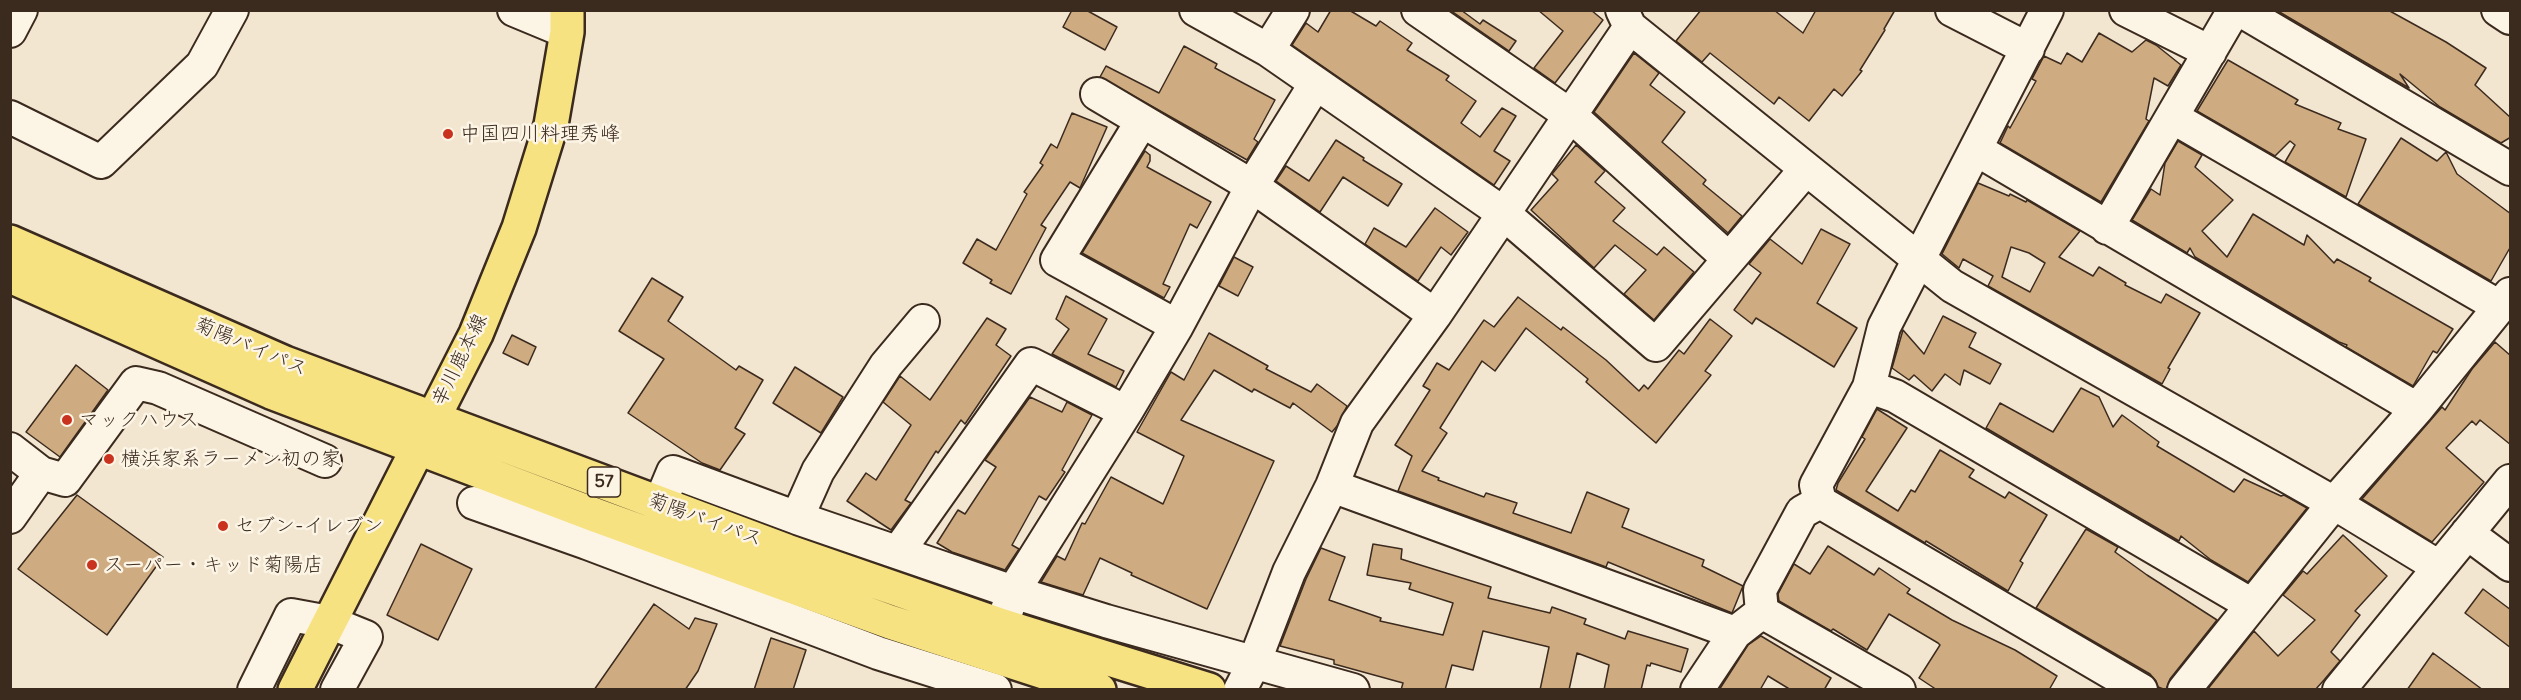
<!DOCTYPE html>
<html>
<head>
<meta charset="utf-8">
<style>
  body { margin:0 }
  #map { position:relative; width:2521px; height:700px; overflow:hidden; background:#f3e6d1; font-family:Delius,sans-serif }
  canvas { display:block }
  .frame { position:absolute; inset:0; border:12px solid #3b2a1e; pointer-events:none }
</style>
</head>
<body>
<div id="map">
<canvas width="2521" height="700"></canvas>
<div class="frame"></div>
</div>
<script>
const c = document.querySelector('canvas').getContext('2d');
c.lineJoin = 'round';
function fillPath(path, color) {
  c.fillStyle = color;
  c.fill(path, 'evenodd');
}
function toPath(rows) {
  const path = new Path2D();
  for (const r of rows) {
    path.moveTo(r[0], r[1]);
    for (let i = 2; i < r.length; i += 2) path.lineTo(r[i], r[i + 1]);
  }
  return path;
}
function trace(path, color, width, dash) {
  c.strokeStyle = color;
  c.lineWidth = width;
  c.lineCap = dash ? 'butt' : 'round';
  c.setLineDash(dash || []);
  c.stroke(path);
}
function label(font, color, halo, rows, align = 'center') {
  c.font = font + ' Delius,"Klee One",sans-serif';
  c.lineWidth = 5;
  c.setLineDash([]);
  c.textBaseline = 'middle';
  c.strokeStyle = halo;
  c.fillStyle = color;
  for (const [text, x, y, turn = 0] of rows) {
    c.save();
    c.translate(x, y);
    c.rotate((+turn || 0) * Math.PI / 180);
    c.textAlign = isNaN(turn) ? turn : align;
    if (halo) c.strokeText(text, 0, 0);
    c.fillText(text, 0, 0);
    c.restore();
  }
}
const building = toPath([
  [1072,10,1086,10,1117,27,1105,50,1063,27,1072,10],
  [1331,10,1349,10,1376,26,1380,21,1412,43,1407,50,1449,76,1446,80,1476,101,1461,123,1480,137,1502,108,1516,116,1494,151,1510,161,1494,185,1292,45,1306,23,1318,32,1331,10],
  [1450,10,1461,10,1480,24,1483,20,1516,41,1509,51,1450,10],
  [1538,10,1591,10,1603,20,1555,83,1534,68,1563,31,1538,10],
  [1701,10,1774,10,1803,33,1816,10,1895,10,1884,29,1885,30,1860,70,1862,71,1842,96,1834,89,1809,121,1779,97,1774,104,1710,53,1702,62,1676,41,1701,10],
  [2276,10,2388,10,2446,42,2486,68,2475,85,2511,118,2511,137,2501,143,2440,107,2400,74,2409,88,2276,10],
  [2099,33,2132,52,2146,40,2156,45,2181,65,2168,86,2154,78,2146,119,2149,121,2101,202,2000,143,2008,126,2010,128,2036,81,2032,79,2044,56,2061,64,2067,53,2082,62,2099,33],
  [1184,46,1217,64,1215,68,1275,100,1254,139,1258,142,1247,160,1100,77,1106,66,1159,93,1184,46],
  [1634,53,1659,73,1650,85,1685,112,1662,142,1706,180,1703,184,1742,216,1728,233,1594,112,1634,53],
  [2228,60,2298,100,2295,104,2341,123,2338,129,2366,139,2346,197,2285,162,2295,145,2290,141,2275,156,2197,111,2228,60],
  [1072,113,1107,127,1080,188,1070,182,1041,225,1046,228,1011,294,990,283,992,280,963,263,977,239,996,250,1027,194,1024,192,1043,165,1040,163,1051,144,1057,148,1072,113],
  [2401,138,2437,161,2446,152,2457,174,2511,214,2511,246,2491,281,2358,204,2401,138],
  [1336,140,1364,158,1363,160,1402,184,1388,206,1343,177,1320,212,1276,181,1286,166,1309,181,1336,140],
  [2178,141,2202,155,2195,167,2233,200,2202,231,2227,257,2253,214,2304,245,2307,235,2334,263,2337,259,2371,278,2369,281,2453,329,2437,353,2433,351,2413,386,2346,347,2347,345,2339,342,2195,257,2190,248,2187,253,2132,220,2151,189,2160,195,2165,163,2178,141],
  [1576,145,1605,171,1595,182,1625,208,1613,221,1657,255,1664,247,1694,272,1654,320,1624,294,1646,270,1615,245,1594,268,1531,210,1558,180,1552,174,1576,145],
  [1145,151,1150,155,1150,161,1147,167,1211,202,1197,228,1190,224,1163,284,1170,287,1164,298,1082,253,1145,151],
  [1978,183,2009,196,2010,194,2026,202,2027,200,2080,231,2059,257,2093,276,2099,267,2126,283,2125,285,2161,303,2166,294,2200,313,2168,368,2170,369,2162,384,1988,286,1993,276,1963,259,1959,268,1942,254,1978,183],
  [2011,247,2029,253,2045,263,2030,292,2002,277,2011,247],
  [1435,208,1468,232,1451,255,1441,247,1418,281,1365,244,1374,228,1406,247,1435,208],
  [1821,229,1850,244,1817,303,1857,328,1834,367,1756,318,1752,324,1734,310,1761,273,1749,264,1770,239,1802,264,1821,229],
  [1234,257,1253,267,1238,296,1219,286,1234,257],
  [652,278,683,297,668,321,736,370,739,366,763,380,735,428,745,434,720,470,702,463,628,413,664,359,619,331,652,278],
  [1066,296,1107,319,1088,354,1124,371,1116,387,1052,354,1069,329,1056,319,1066,296],
  [1518,297,1561,330,1563,327,1606,360,1639,391,1644,385,1648,389,1679,350,1684,354,1710,319,1732,336,1705,371,1711,375,1656,443,1586,382,1588,379,1526,328,1495,371,1482,361,1440,428,1447,433,1422,471,1439,478,1438,480,1484,497,1486,493,1517,503,1513,513,1571,533,1587,492,1629,509,1622,527,1704,560,1702,566,1743,586,1732,613,1608,562,1606,567,1398,491,1412,456,1395,445,1430,390,1423,386,1437,363,1449,370,1484,320,1494,327,1518,297],
  [1943,316,1976,333,1969,347,2001,364,1990,384,1964,370,1960,385,1945,374,1932,391,1914,375,1909,380,1892,368,1903,330,1924,354,1943,316],
  [987,318,1006,329,996,345,1011,356,965,424,961,420,938,453,936,451,905,500,911,503,891,530,847,501,866,473,876,480,911,425,883,402,900,376,930,400,987,318],
  [1209,333,1268,366,1266,369,1311,392,1317,384,1347,406,1337,426,1332,432,1293,403,1290,408,1254,389,1252,392,1214,370,1181,420,1274,461,1207,609,1131,575,1132,573,1100,558,1083,595,1041,582,1057,556,1065,560,1082,523,1085,524,1111,477,1163,504,1184,456,1137,432,1171,372,1184,380,1209,333],
  [512,335,536,347,528,365,503,353,512,335],
  [2495,342,2511,356,2511,445,2480,420,2476,425,2472,421,2446,448,2484,482,2432,542,2362,499,2442,407,2445,410,2472,369,2495,342],
  [76,365,108,390,60,457,26,432,76,365],
  [795,367,843,397,821,433,773,403,795,367],
  [2081,388,2099,397,2113,427,2122,415,2159,442,2157,446,2234,492,2244,479,2281,496,2284,495,2307,508,2248,582,2211,560,2181,536,2179,541,1986,428,2000,403,2053,432,2081,388],
  [1030,397,1062,412,1067,402,1092,415,1062,470,1065,472,1046,500,1039,496,1012,545,1019,549,1005,570,952,552,937,543,958,510,965,514,996,467,985,460,1030,397],
  [1877,409,1907,428,1866,491,1898,511,1911,490,1915,492,1940,450,1974,470,1969,477,2005,498,2009,492,2047,515,2020,561,2023,563,2008,591,1926,541,1925,543,1836,490,1838,483,1865,439,1862,437,1877,409],
  [77,495,163,557,107,635,18,569,77,495],
  [2086,529,2118,547,2115,552,2147,575,2217,620,2170,679,2166,690,2158,687,2156,681,2150,674,2036,608,2086,529],
  [2343,535,2387,576,2355,611,2360,615,2331,652,2340,661,2324,680,2315,690,2207,690,2254,631,2278,656,2315,620,2283,595,2303,571,2307,574,2343,535],
  [421,544,472,569,438,640,387,615,421,544],
  [1373,544,1402,549,1401,559,1491,587,1488,598,1550,613,1552,607,1586,619,1584,624,1625,639,1628,631,1688,649,1681,672,1651,663,1650,666,1647,665,1641,690,1604,690,1609,665,1577,653,1569,690,1540,690,1549,647,1483,631,1473,670,1452,665,1445,690,1401,690,1403,683,1334,664,1334,660,1280,646,1306,579,1321,548,1345,557,1329,600,1381,618,1380,621,1443,635,1453,603,1409,589,1411,583,1367,575,1373,544],
  [1828,546,1874,575,1879,568,1910,589,1907,593,1952,620,2015,650,2057,676,2049,690,1937,690,1919,678,1940,645,1938,643,1889,614,1867,650,1833,629,1831,631,1779,601,1778,594,1794,564,1810,574,1828,546],
  [2483,589,2511,610,2511,648,2465,613,2483,589],
  [654,604,689,629,695,618,717,624,698,671,685,690,594,690,654,604],
  [1761,636,1831,678,1824,690,1791,690,1768,676,1760,690,1719,690,1748,645,1761,636],
  [771,638,806,650,793,690,754,690,771,638],
  [2433,653,2483,690,2407,690,2433,653]
]);
fillPath(building, '#ceab80');
trace(building, '#3b2a1e', 1.5);
const minor = toPath([
  [514,10,567,32],
  [1196,10,1268,50,1503,213,1656,345,1806,169],
  [1418,10,1570,115,1729,259],
  [1622,10,1630,27,1952,286,2334,503,2439,567],
  [1952,10,2028,49],
  [2047,10,1884,327,1869,387,1816,485,1820,502,2141,690],
  [2126,10,2210,52],
  [2240,10,2510,169],
  [2498,10,2510,18],
  [10,31,21,10],
  [1268,50,1293,10],
  [1097,94,1252,186,1435,315],
  [10,117,101,162,202,65,232,10],
  [2172,117,2500,307],
  [1142,121,1057,260,1177,326],
  [1977,150,2417,409],
  [2107,228,2234,10],
  [1869,387,1895,396,2252,605],
  [10,449,41,473,65,480,136,383,158,388,325,461],
  [1332,486,1735,633],
  [474,503,587,543],
  [660,503,673,472,797,518,1013,592,1106,621,1353,690],
  [595,515,587,543,878,653,995,690],
  [10,517,41,473],
  [797,518,818,471,886,365,923,321],
  [2467,533,2510,565],
  [898,552,1031,364,1126,412],
  [1007,610,1013,592,1126,412,1177,326,1252,186,1316,83],
  [1762,612,1899,690],
  [254,690,291,615,329,622,366,637,337,690],
  [1240,690,1254,663,1289,572,1332,486,1357,423,1435,315,1630,27],
  [1697,690,1735,633,1762,612,1760,590,1802,512,1820,502],
  [2184,690,2334,503,2417,409,2510,294],
  [2339,690,2510,481]
]);
const major = toPath([
  [295,690,476,334,519,228,551,125,567,32,567,10]
]);
const highway = toPath([
  [10,242,285,363,787,551,1003,626,1209,690],
  [10,276,271,392,595,515,890,622,1099,690]
]);
trace(minor, '#3b2a1e', 36);
trace(major, '#3b2a1e', 38);
trace(highway, '#3b2a1e', 38);
trace(minor, '#fcf5e5', 32);
trace(major, '#f7e281', 33);
trace(highway, '#f7e281', 33);
for (const [x, y, r, color] of [
  [448,134,6,"#c8321e"],
  [67,420,6,"#c8321e"],
  [109,459,6,"#c8321e"],
  [223,526,6,"#c8321e"],
  [92,565,6,"#c8321e"]
]) {
  const dot = new Path2D();
  dot.arc(x, y, r, 0, 2 * Math.PI);
  c.fillStyle = color;
  c.fill(dot);
  trace(dot, '#fcf5e5', 2);
}
for (const [x, y, w] of [
  [604,482,33]
]) {
  const box = new Path2D();
  box.roundRect(x - w / 2, y - 15, w, 30, 4.5);
  c.fillStyle = '#fcf5e5';
  c.fill(box);
  trace(box, '#3b2a1e', 1.5);
}
label('bold 18px', '#3b2a1e', null, [
  ["57",604,482]
]);
label('20px', '#3b2a1e', '#fcf5e5', [
  ["中国四川料理秀峰",460,134],
  ["マックハウス",79,420],
  ["横浜家系ラーメン初の家",121,459],
  ["セブン-イレブン",235,526],
  ["スーパー・キッド菊陽店",104,565]
], 'left');
label('20px', '#3b2a1e', '#fcf5e5', [
  ["菊陽バイパス",251,347,23],
  ["辛川鹿本線",460,360,-64],
  ["菊陽バイパス",705,520,20]
]);
</script>
</body>
</html>
